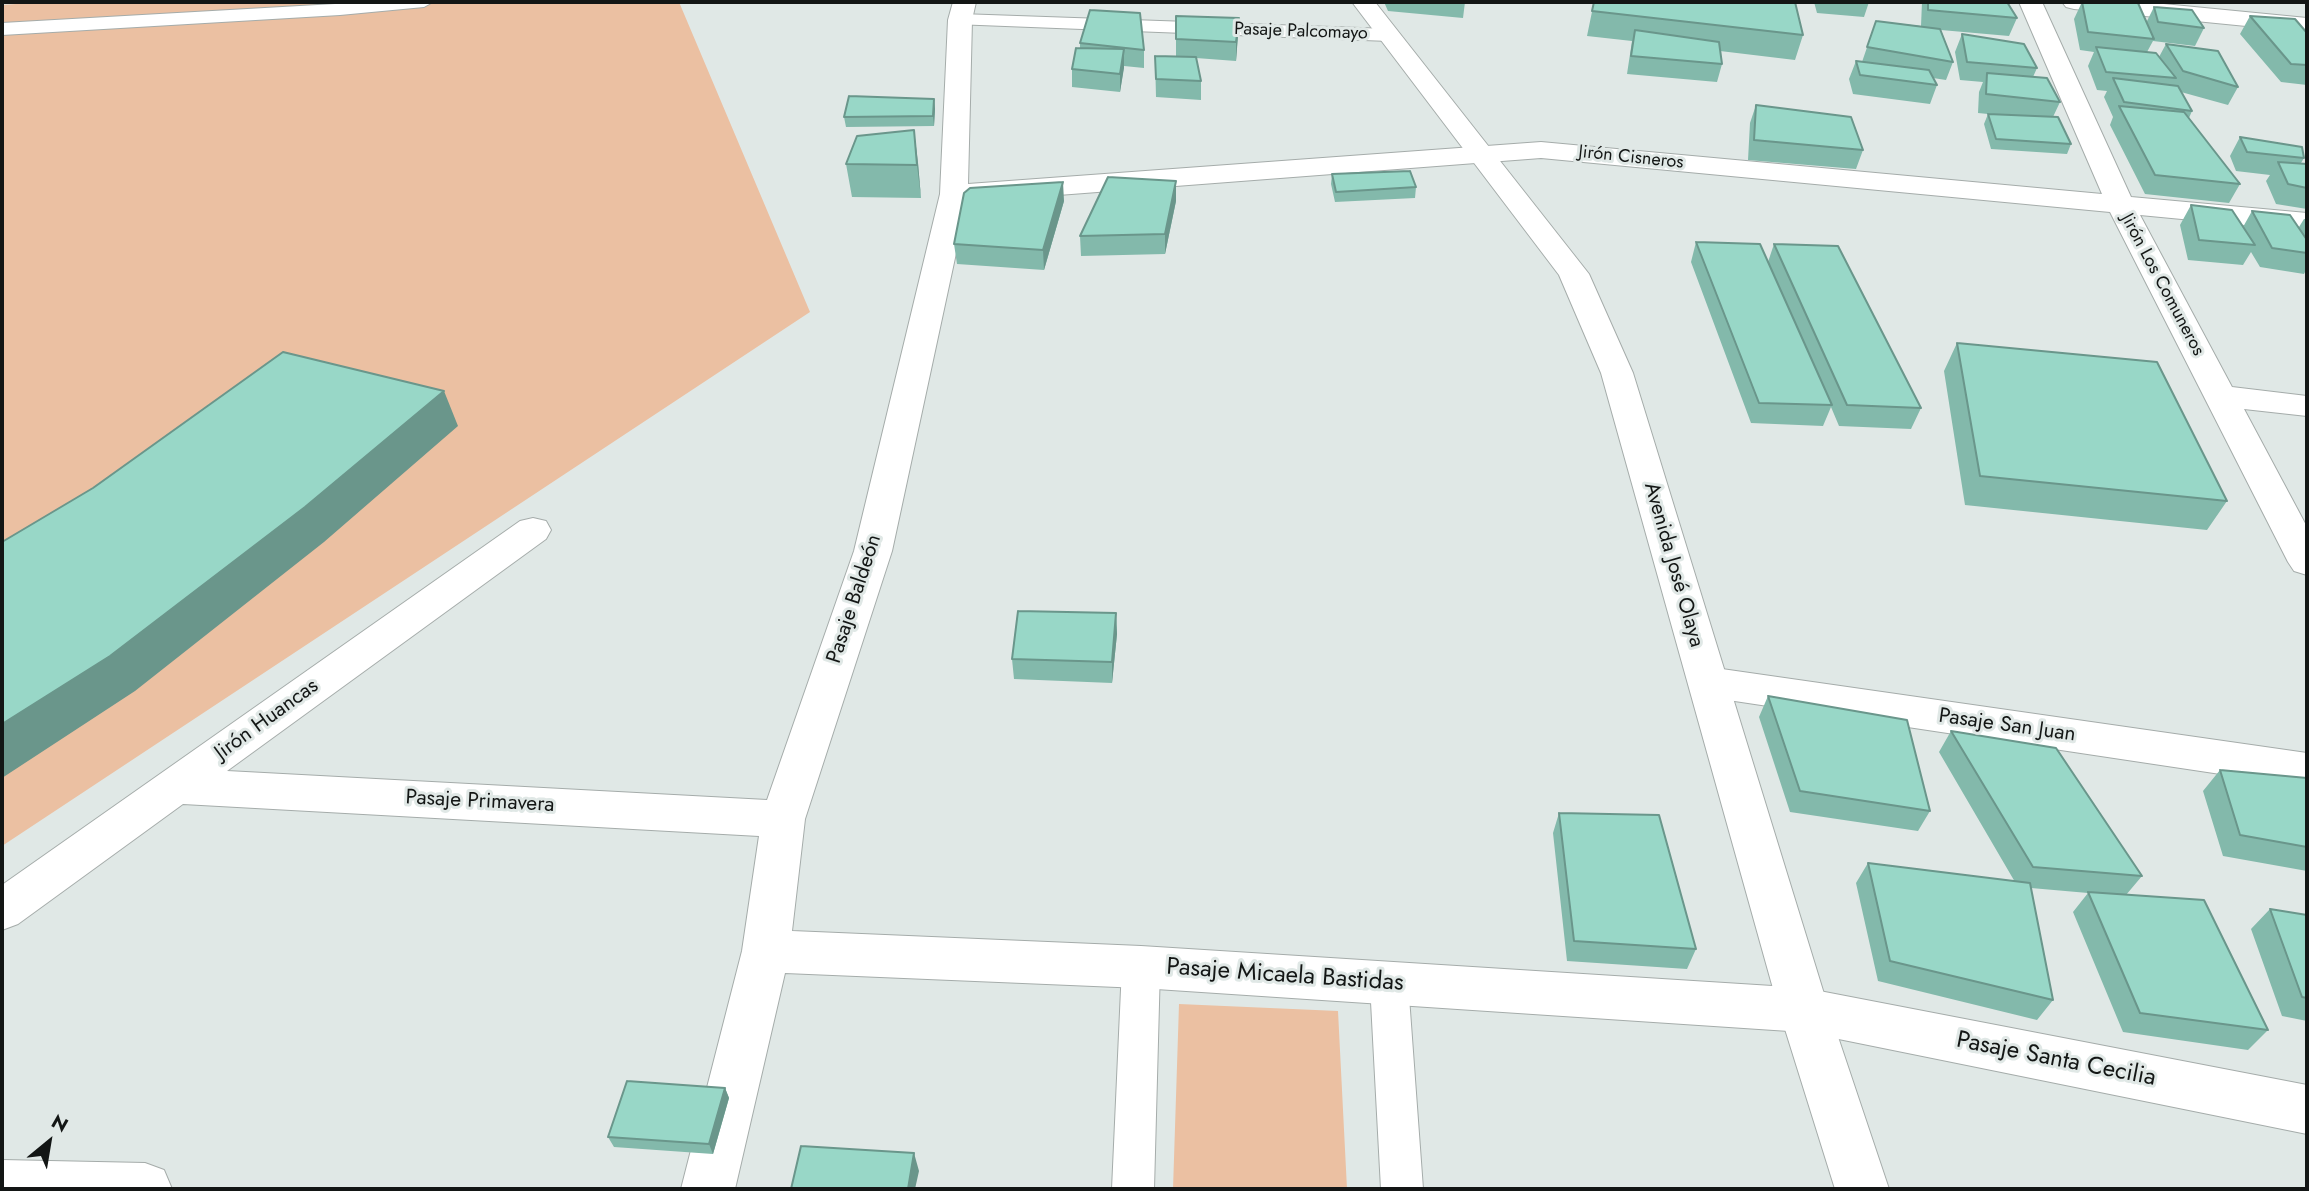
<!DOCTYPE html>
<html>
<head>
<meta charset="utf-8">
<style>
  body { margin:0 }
  #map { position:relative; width:2309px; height:1191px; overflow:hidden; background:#e0e8e6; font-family:Jost,sans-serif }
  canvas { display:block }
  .frame { position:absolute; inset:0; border:4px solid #131615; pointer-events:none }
  .north { position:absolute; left:14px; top:1107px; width:70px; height:70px; -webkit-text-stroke:5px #e0e8e6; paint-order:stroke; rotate:30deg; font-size:19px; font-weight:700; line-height:28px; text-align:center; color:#131615 }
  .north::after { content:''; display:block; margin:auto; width:24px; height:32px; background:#131615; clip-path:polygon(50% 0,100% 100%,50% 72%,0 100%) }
</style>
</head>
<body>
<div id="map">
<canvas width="2309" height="1191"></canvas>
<div class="frame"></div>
<div class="north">N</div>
</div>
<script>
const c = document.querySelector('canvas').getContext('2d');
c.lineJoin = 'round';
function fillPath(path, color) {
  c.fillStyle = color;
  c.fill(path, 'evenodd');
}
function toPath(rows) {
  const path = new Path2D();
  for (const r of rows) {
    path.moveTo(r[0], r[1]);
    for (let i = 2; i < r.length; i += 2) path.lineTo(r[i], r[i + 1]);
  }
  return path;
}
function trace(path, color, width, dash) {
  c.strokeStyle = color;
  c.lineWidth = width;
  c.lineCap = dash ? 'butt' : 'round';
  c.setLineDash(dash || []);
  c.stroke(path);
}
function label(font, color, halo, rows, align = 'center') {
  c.font = font + ' Jost,sans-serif';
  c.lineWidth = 6;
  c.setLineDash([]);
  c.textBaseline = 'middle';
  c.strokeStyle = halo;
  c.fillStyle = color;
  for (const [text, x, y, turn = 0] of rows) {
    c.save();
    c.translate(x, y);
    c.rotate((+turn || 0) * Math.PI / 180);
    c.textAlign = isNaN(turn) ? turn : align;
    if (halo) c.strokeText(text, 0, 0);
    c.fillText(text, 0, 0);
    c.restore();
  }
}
fillPath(toPath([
  [43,2,679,2,810,312,2,846,2,5],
  [1179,1004,1338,1011,1347,1189,1173,1189]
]), '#ebc0a2');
const service = toPath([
  [370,2,433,2,424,7,340,15,2,35,2,23,370,2],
  [960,14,1389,29,1398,35,1389,41,954,24,951,20,954,16,960,14],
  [1141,951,1154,955,1160,967,1154,1189,1112,1189,1122,967,1128,955,1141,951],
  [1389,966,1402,971,1408,983,1423,1189,1381,1189,1370,983,1376,971,1389,966]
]);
const minor = toPath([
  [953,2,976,2,972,20,968,184,1541,142,2102,194,2019,2,2042,2,2131,197,2307,213,2307,231,2140,215,2232,387,2307,396,2307,416,2244,409,2307,527,2307,575,2294,571,2288,562,2110,212,1541,158,967,202,892,551,805,819,792,931,1141,946,1804,988,2307,1085,2307,1134,1804,1032,1141,988,785,973,735,1189,681,1189,742,951,759,836,183,804,18,924,2,930,2,885,520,521,533,518,546,521,551,530,546,539,227,771,767,800,854,551,940,194,948,20,953,2],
  [2062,2,2143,2,2307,18,2307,32,2074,9,2066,7,2062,2],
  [1708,667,2307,753,2307,787,1708,697,1694,693,1688,682,1694,671,1708,667],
  [2,1160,145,1163,164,1170,172,1189,2,1189,2,1160]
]);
const tertiary = toPath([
  [1352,2,1375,2,1589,274,1633,373,1829,1010,1889,1189,1835,1189,1779,1010,1601,373,1559,275,1352,2]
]);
trace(service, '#a5acaa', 2);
trace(minor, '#a5acaa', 2);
trace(tertiary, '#a5acaa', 2);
fillPath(service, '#fff');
fillPath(minor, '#fff');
fillPath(tertiary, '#fff');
fillPath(toPath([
  [1384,2,1465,2,1463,18,1388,11],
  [1594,2,1803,35,1795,60,1720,51,1722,64,1717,82,1627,74,1632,41,1587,36],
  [1814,2,1869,2,1864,17,1817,13],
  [1922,2,2007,2,2017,18,2009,36,1941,30,1953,62,1946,80,1933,78,1937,85,1930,104,1853,94,1849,79,1856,61,1862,62,1876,21,1921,26],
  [2082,2,2146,23,2154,7,2204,28,2195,46,2153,41,2147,52,2159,57,2166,44,2238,87,2228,105,2181,92,2192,111,2189,118,2240,184,2229,203,2145,194,2110,125,2113,117,2104,97,2107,91,2097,90,2088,66,2094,52,2080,50,2074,19],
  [1176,16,1239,18,1236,61,1196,58,1201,81,1201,100,1156,97,1155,56,1176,57],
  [2250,16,2307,33,2307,85,2281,82,2240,34],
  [1962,34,2037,68,2033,77,2060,102,2053,117,2071,144,2067,154,1991,149,1984,124,1988,114,1978,113,1979,92,1983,82,1960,80,1955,52],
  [1080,43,1144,50,1144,68,1124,66,1120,92,1072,87,1072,69,1080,48],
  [934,99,935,109,934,126,846,127,844,117],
  [1756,105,1863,150,1856,169,1748,160,1750,123],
  [2240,137,2304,158,2301,163,2307,164,2307,209,2276,204,2266,181,2270,175,2236,171,2230,156],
  [918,163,921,198,852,197,846,164],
  [1332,174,1416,187,1415,198,1335,202,1331,184],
  [1064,201,1044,270,957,264,954,244],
  [1176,201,1165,254,1081,256,1080,236],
  [2191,205,2243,227,2252,211,2299,227,2304,219,2307,219,2307,268,2304,274,2260,267,2251,252,2243,265,2188,260,2180,225],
  [1696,242,1768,262,1774,244,1921,408,1911,429,1839,426,1831,407,1823,426,1751,423,1691,262],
  [1957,343,2227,501,2207,530,1965,505,1944,371],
  [1116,613,1117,634,1112,683,1014,679,1012,659],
  [1768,696,1930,811,1918,831,1790,812,1759,717],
  [1951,731,2142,876,2126,895,2268,1030,2248,1050,2123,1032,2073,912,2088,893,2031,888,2053,1000,2037,1020,1878,981,1856,883,1868,863,2015,882,1939,752],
  [2220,770,2307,778,2307,871,2223,856,2203,791],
  [1559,813,1696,949,1687,969,1567,961,1553,833],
  [2270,909,2307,915,2307,1021,2282,1016,2251,929],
  [725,1088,729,1098,713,1154,614,1147,608,1137]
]), '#83b9ab');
fillPath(toPath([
  [1239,18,1238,36,1236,61,1236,42],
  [1124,49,1124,68,1120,92,1120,74],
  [934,99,935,109,934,126,933,116],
  [914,130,918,163,921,198,917,165],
  [1176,181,1176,201,1165,254,1165,234],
  [1063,182,1064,201,1044,270,1043,250],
  [444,391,458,426,324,542,135,691,2,778,2,724],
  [1116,613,1117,634,1112,683,1112,662],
  [725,1088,729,1098,713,1154,709,1144],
  [914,1153,919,1171,915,1189,908,1189]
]), '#6a968b');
const building = toPath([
  [1594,2,1795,2,1803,35,1592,11,1594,2],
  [1928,2,2007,2,2017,18,1928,10,1928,2],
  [2082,2,2138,3,2154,39,2088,32,2082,2],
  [2154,7,2192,10,2204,28,2158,22,2154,7],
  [1090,10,1140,13,1144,50,1080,43,1090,10],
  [1176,16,1239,18,1236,42,1176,39,1176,16],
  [2250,16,2295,19,2307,33,2307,65,2291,64,2250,16],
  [1876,21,1940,29,1953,62,1867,47,1876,21],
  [1635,30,1719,42,1722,64,1631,56,1635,30],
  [1962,34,2024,44,2037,68,1967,62,1962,34],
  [2166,44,2218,51,2238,87,2183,71,2166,44],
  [2096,47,2156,53,2176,78,2106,72,2096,47],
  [1076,48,1124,49,1120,74,1072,69,1076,48],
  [1155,56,1196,57,1201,81,1156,79,1155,56],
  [1856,61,1929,70,1937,85,1860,75,1856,61],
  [1987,73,2047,78,2060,102,1986,94,1987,73],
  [2113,78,2178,86,2192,111,2124,102,2113,78],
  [849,96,934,99,933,116,844,117,849,96],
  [1756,105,1851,117,1863,150,1754,140,1756,105],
  [2119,106,2184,112,2240,184,2155,175,2119,106],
  [1988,114,2058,117,2071,144,1996,139,1988,114],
  [914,130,917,165,846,164,857,136,914,130],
  [2240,137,2302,147,2304,158,2247,152,2240,137],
  [2278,162,2307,164,2307,188,2288,184,2278,162],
  [1410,171,1416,187,1336,192,1332,174,1410,171],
  [1108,177,1176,181,1165,234,1080,236,1108,177],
  [1063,182,1043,250,954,244,964,193,970,188,1063,182],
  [2191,205,2232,210,2255,245,2199,240,2191,205],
  [2252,211,2290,215,2307,240,2307,253,2272,248,2252,211],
  [1696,242,1760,244,1832,405,1759,403,1696,242],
  [1774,244,1838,246,1921,408,1847,405,1774,244],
  [1957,343,2157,362,2227,501,1980,476,1957,343],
  [283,352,444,391,305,507,110,656,2,724,2,542,93,488,283,352],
  [1018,611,1116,613,1112,662,1012,659,1018,611],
  [1768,696,1907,720,1930,811,1800,791,1768,696],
  [1951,731,2056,748,2142,876,2033,867,1951,731],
  [2220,770,2307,778,2307,847,2240,835,2220,770],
  [1559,813,1659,815,1696,949,1574,941,1559,813],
  [1868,863,2030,883,2053,1000,1890,961,1868,863],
  [2088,892,2204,900,2268,1030,2140,1013,2088,892],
  [2270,909,2307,915,2307,998,2302,997,2270,909],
  [627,1081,725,1088,709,1144,608,1137,627,1081],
  [801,1146,914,1153,908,1189,791,1189,801,1146]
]);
fillPath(building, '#98d7c7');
trace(building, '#6a968b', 2);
label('18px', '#131615', '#e0e8e6', [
  ["Pasaje Palcomayo",1301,32,2],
  ["Jirón Cisneros",1631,158,6],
  ["Jirón Los Comuneros",2162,285,62]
]);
label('21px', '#131615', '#e0e8e6', [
  ["Avenida José Olaya",1673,565,74],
  ["Pasaje Baldeón",855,599,-72],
  ["Jirón Huancas",267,720,-36],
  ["Pasaje San Juan",2007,726,8],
  ["Pasaje Primavera",480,802,3]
]);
label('24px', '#131615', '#e0e8e6', [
  ["Pasaje Micaela Bastidas",1285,976,4],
  ["Pasaje Santa Cecilia",2056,1060,11]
]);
</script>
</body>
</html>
